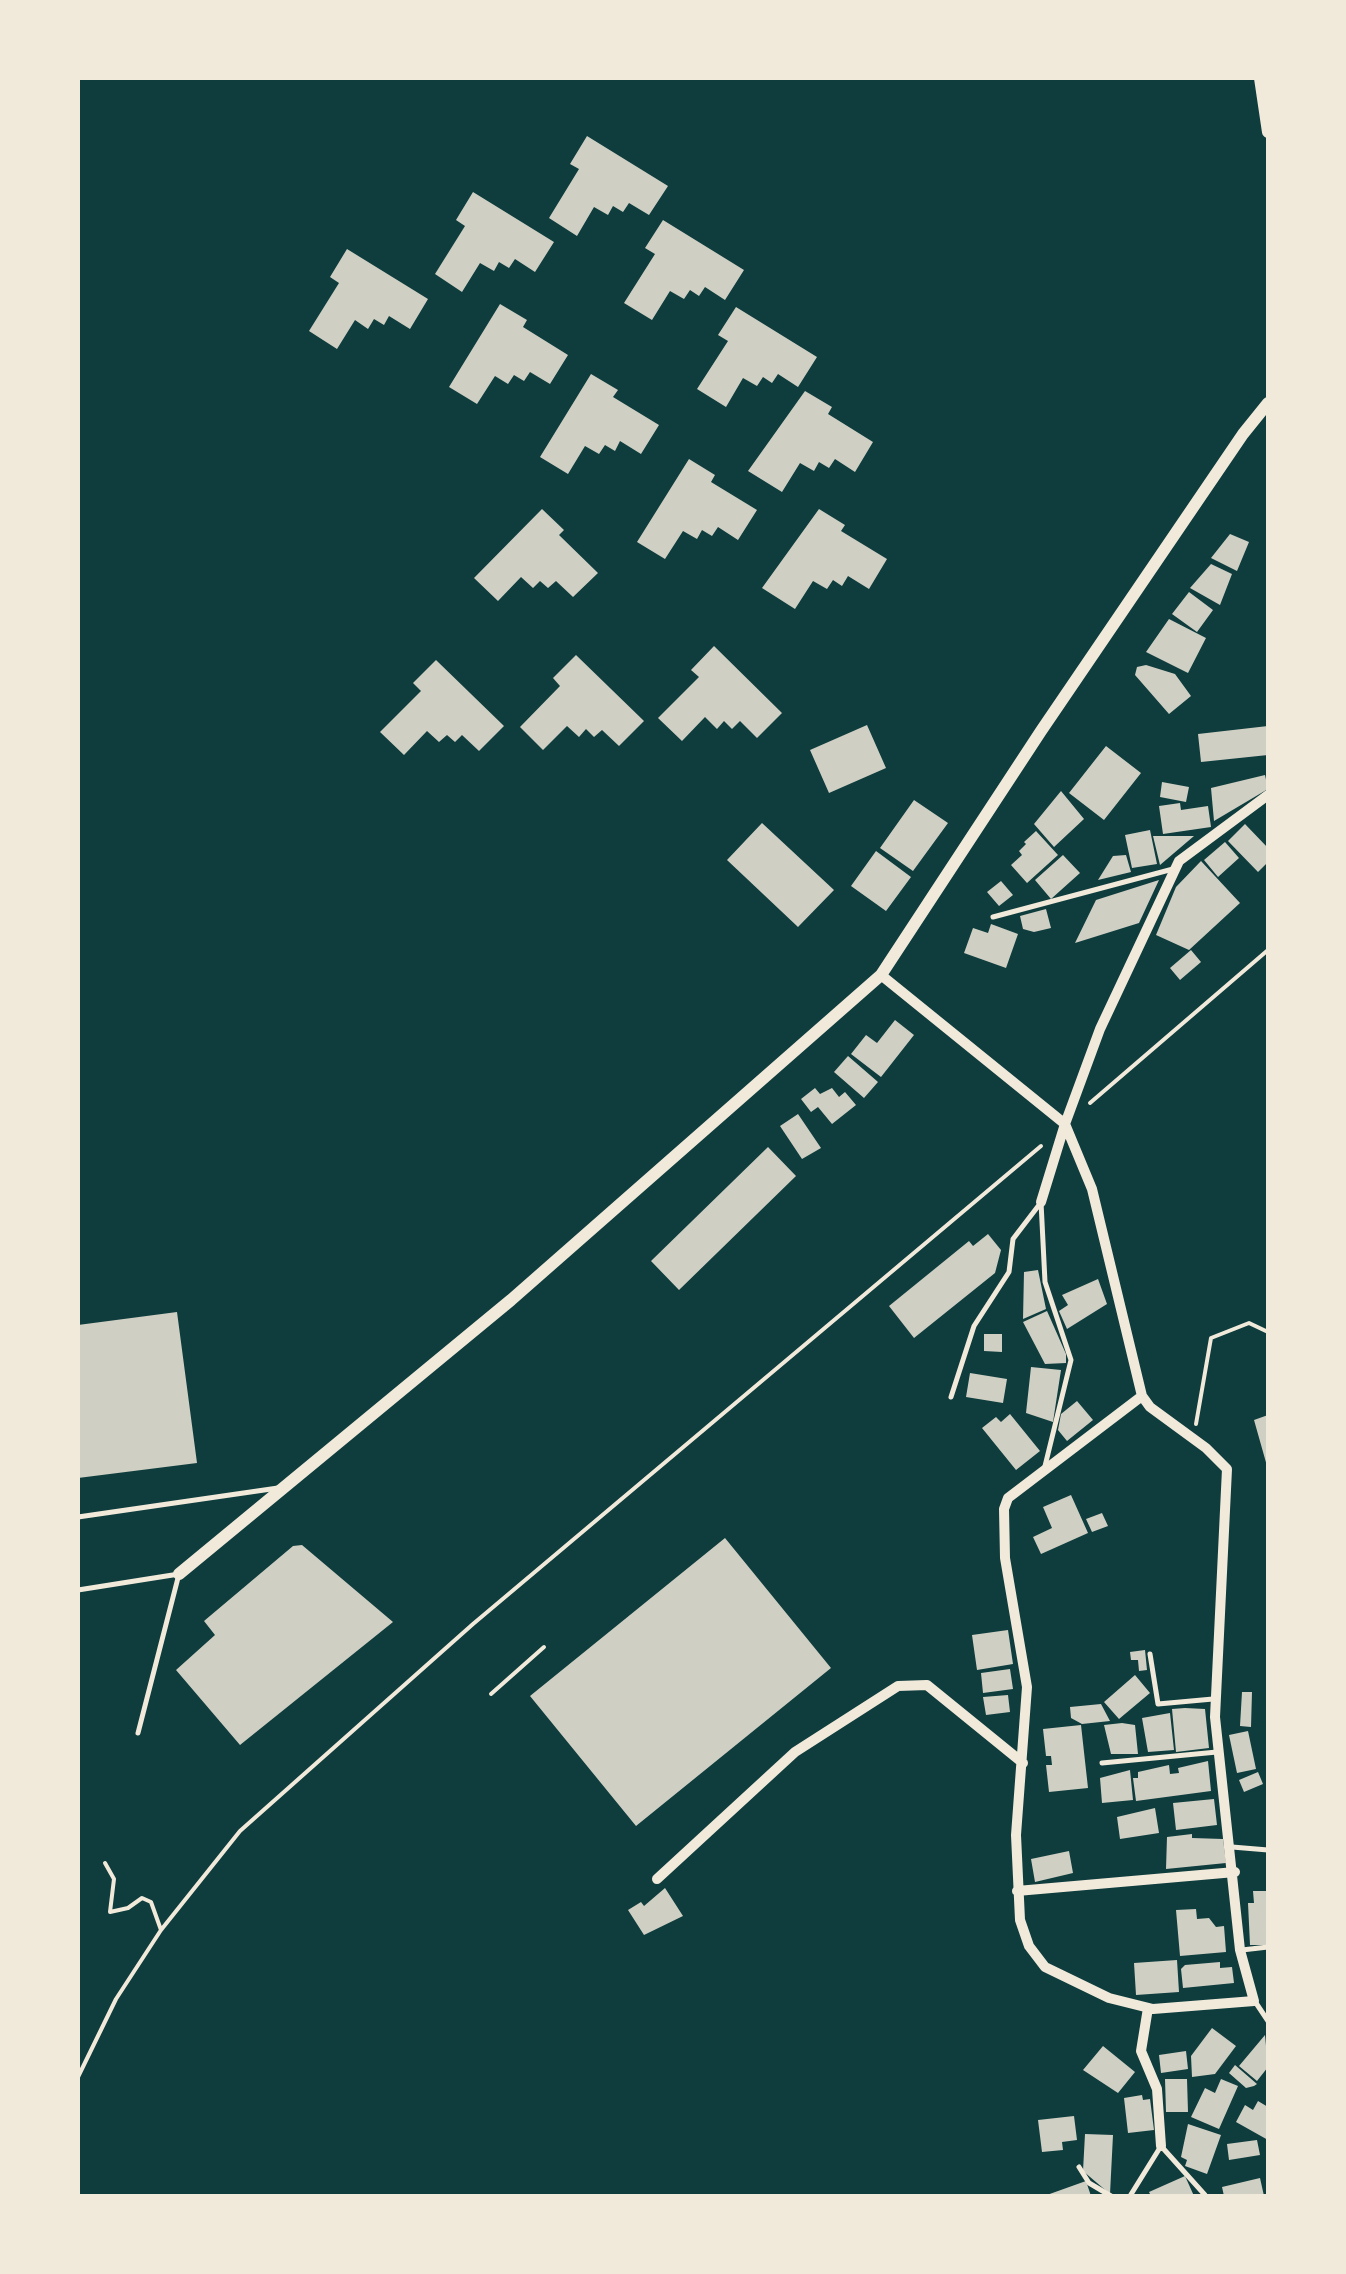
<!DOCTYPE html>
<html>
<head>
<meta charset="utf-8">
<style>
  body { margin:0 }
  #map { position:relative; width:1346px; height:2274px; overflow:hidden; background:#0f3d3e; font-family:Mulish,sans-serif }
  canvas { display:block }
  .frame { position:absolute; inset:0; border:80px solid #f1e9da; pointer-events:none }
</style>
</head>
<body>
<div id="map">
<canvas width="1346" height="2274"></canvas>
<div class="frame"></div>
</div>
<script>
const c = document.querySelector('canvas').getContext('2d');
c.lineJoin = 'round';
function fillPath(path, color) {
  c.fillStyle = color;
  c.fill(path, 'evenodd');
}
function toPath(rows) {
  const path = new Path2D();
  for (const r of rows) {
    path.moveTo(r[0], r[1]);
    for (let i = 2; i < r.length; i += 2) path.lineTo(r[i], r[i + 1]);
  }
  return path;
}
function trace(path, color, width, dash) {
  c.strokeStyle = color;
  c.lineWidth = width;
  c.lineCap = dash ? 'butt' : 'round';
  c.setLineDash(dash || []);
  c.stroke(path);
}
fillPath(toPath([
  [587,136,668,186,649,215,629,203,623,212,613,206,608,215,594,207,577,236,549,218,579,169,570,164],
  [473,192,554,242,535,272,515,259,509,268,499,262,494,271,480,263,462,292,435,274,465,226,456,220],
  [663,220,744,270,725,300,705,287,699,296,690,290,684,299,670,291,652,320,624,303,655,254,645,248],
  [347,249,428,299,410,329,389,316,384,325,374,319,368,329,355,320,337,349,309,331,339,283,330,277],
  [500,304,527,320,523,327,568,355,550,384,530,372,524,381,514,375,508,384,495,376,477,404,449,387],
  [736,307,817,357,798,387,778,374,772,383,763,377,757,386,743,378,726,407,697,389,728,341,718,335],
  [591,374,618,390,613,397,659,425,641,454,620,441,615,451,605,445,599,454,585,446,568,474,540,457],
  [805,391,832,407,828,414,873,442,855,472,835,459,829,468,819,462,814,471,800,463,782,492,748,471],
  [689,459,715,475,711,482,757,510,738,540,718,527,712,536,702,530,697,539,683,531,665,559,637,542],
  [542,509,564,530,559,535,598,573,573,597,556,581,548,588,540,581,533,588,521,577,498,601,474,578],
  [819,509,845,525,841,531,887,559,869,589,848,576,842,586,833,580,827,589,813,581,795,609,762,588],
  [1230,534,1249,542,1237,571,1211,558],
  [1211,564,1232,574,1220,605,1190,588],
  [1189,592,1213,610,1197,632,1172,614],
  [1169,619,1206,638,1188,673,1146,652],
  [714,646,782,713,757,738,740,721,732,729,724,721,717,729,705,717,682,741,658,718,699,677,691,670],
  [576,655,644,721,619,746,602,730,594,737,586,729,579,737,567,726,543,750,520,727,560,686,553,678],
  [436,660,504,726,479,751,462,735,455,742,447,735,439,742,427,731,404,755,380,732,421,691,413,683],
  [1146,665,1175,674,1191,696,1169,714,1135,675,1137,667],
  [867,725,886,768,829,793,810,750],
  [1268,726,1268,755,1201,762,1198,734],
  [1106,746,1141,773,1104,820,1069,793],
  [1265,775,1268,789,1214,821,1211,788],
  [1162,782,1189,787,1186,802,1160,797],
  [1061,791,1084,819,1054,847,1034,824],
  [914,800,948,823,913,871,880,848],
  [1180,803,1181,810,1208,806,1211,827,1163,834,1159,806],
  [762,823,834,890,798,927,727,860],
  [1245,824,1268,848,1268,862,1258,872,1228,841],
  [1150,830,1157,864,1132,868,1125,835],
  [1036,831,1058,855,1027,883,1011,865,1022,855,1019,851,1026,844,1024,842],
  [1153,836,1194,836,1160,865],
  [1225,842,1239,858,1218,877,1204,860],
  [876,851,911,877,886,911,851,886],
  [1063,855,1080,873,1051,899,1035,880],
  [1126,855,1131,872,1098,880,1113,856],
  [1201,861,1240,903,1189,950,1156,935,1176,887],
  [1159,880,1139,923,1075,943,1096,900],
  [1001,881,1013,895,999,906,987,892],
  [1046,909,1051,928,1034,932,1023,929,1020,916],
  [991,924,1018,934,1006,968,964,953,973,928,988,933],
  [1191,950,1201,962,1180,980,1170,968],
  [895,1020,914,1035,881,1077,851,1054,866,1035,877,1043],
  [848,1056,878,1082,864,1098,834,1072],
  [815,1088,820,1094,832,1088,839,1097,845,1092,856,1105,832,1124,818,1107,811,1112,801,1099],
  [798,1114,821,1148,802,1159,780,1126],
  [768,1147,796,1176,679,1290,651,1261],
  [988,1234,1001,1250,995,1273,914,1338,889,1306,969,1241,973,1246],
  [1038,1270,1046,1309,1023,1319,1024,1272],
  [1098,1279,1107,1304,1067,1329,1059,1311,1068,1305,1062,1295],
  [1047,1311,1066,1354,1066,1363,1045,1364,1023,1322],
  [177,1312,197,1463,78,1478,78,1325],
  [984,1334,1002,1334,1002,1352,984,1351],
  [1031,1367,1061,1370,1053,1422,1026,1413],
  [970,1373,1007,1379,1003,1403,966,1397],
  [1077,1401,1093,1420,1067,1441,1058,1430,1061,1414],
  [1010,1414,1040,1451,1016,1470,982,1428,996,1417,1001,1422],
  [1268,1415,1268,1466,1267,1466,1254,1420],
  [1071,1495,1088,1533,1041,1554,1033,1537,1052,1528,1043,1507],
  [1102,1513,1108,1526,1092,1532,1086,1519],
  [725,1538,831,1668,636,1826,530,1696],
  [302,1545,393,1622,240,1745,176,1670,215,1635,204,1621,293,1546],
  [1008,1630,1013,1664,977,1670,972,1635],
  [1145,1650,1147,1670,1139,1671,1138,1660,1131,1660,1130,1652],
  [1010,1669,1013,1689,983,1693,981,1673],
  [1135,1675,1150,1693,1119,1719,1104,1702],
  [1242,1692,1252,1692,1251,1727,1240,1726],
  [1008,1695,1010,1712,986,1715,983,1697],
  [1101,1704,1110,1721,1082,1724,1071,1718,1070,1707],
  [1185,1708,1205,1709,1209,1748,1176,1752,1172,1709],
  [1170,1713,1174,1750,1148,1752,1142,1718],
  [1122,1723,1135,1725,1138,1754,1111,1754,1104,1725],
  [1081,1725,1088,1788,1049,1792,1046,1765,1052,1765,1051,1756,1046,1756,1043,1729],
  [1248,1731,1256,1769,1237,1773,1229,1735],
  [1208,1761,1211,1791,1136,1801,1133,1778,1138,1778,1138,1772,1169,1765,1170,1774,1179,1773,1178,1768],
  [1130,1770,1133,1800,1102,1803,1100,1778],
  [1258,1772,1263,1784,1244,1792,1239,1780],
  [1214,1799,1217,1825,1176,1830,1173,1803],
  [1155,1808,1159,1833,1120,1839,1117,1817],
  [1192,1834,1192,1838,1223,1839,1226,1863,1166,1869,1167,1837],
  [1069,1851,1073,1873,1035,1882,1031,1859],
  [665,1888,683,1916,644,1935,628,1910,641,1902,644,1906],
  [1253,1891,1268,1891,1268,1945,1250,1945,1248,1903,1254,1903],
  [1196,1909,1197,1919,1209,1918,1216,1927,1224,1926,1226,1952,1180,1956,1176,1910],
  [1177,1960,1179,1992,1136,1995,1134,1963],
  [1220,1962,1220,1968,1232,1967,1234,1983,1183,1988,1181,1969,1185,1965],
  [1212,2028,1236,2046,1215,2074,1192,2077,1191,2056],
  [1265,2035,1268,2067,1257,2081,1239,2066],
  [1103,2046,1135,2072,1118,2093,1083,2070],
  [1186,2051,1188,2069,1161,2073,1159,2055],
  [1235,2065,1257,2084,1254,2086,1246,2088,1229,2073],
  [1165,2079,1187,2079,1188,2112,1166,2112],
  [1221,2079,1238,2086,1219,2129,1191,2117,1205,2088,1215,2093],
  [1142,2095,1143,2100,1150,2099,1154,2130,1128,2133,1124,2098],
  [1258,2101,1268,2107,1268,2140,1236,2122,1245,2105,1253,2110],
  [1074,2116,1077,2140,1062,2142,1063,2150,1042,2152,1038,2120],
  [1188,2124,1221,2135,1207,2174,1185,2166,1187,2160,1181,2157],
  [1085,2134,1113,2135,1110,2194,1083,2171],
  [1257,2140,1260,2155,1229,2160,1227,2144],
  [1185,2176,1194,2196,1151,2196,1149,2192],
  [1260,2178,1264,2196,1224,2196,1222,2187],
  [1086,2181,1091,2196,1044,2196]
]), '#cfcfc3');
trace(toPath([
  [1090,1103,1268,950],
  [1196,1424,1211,1338,1249,1323,1268,1332],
  [491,1694,544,1647],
  [105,1863,114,1879,110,1912,128,1908,142,1898,151,1902,161,1930],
  [78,2077,116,1999,161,1930,240,1831,473,1624,1041,1146]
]), '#f1e9da', 4);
trace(toPath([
  [993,917,1173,869],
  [1041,1202,1045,1282,1071,1360,1045,1466],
  [951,1397,974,1326,1009,1272,1013,1239,1039,1205],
  [78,1517,278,1488],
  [78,1590,179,1574,138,1733],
  [1150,1654,1158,1704,1213,1699],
  [1102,1763,1217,1752],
  [1232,1847,1268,1850],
  [1242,1950,1268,1947],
  [1256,2003,1268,2021],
  [1079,2167,1089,2183,1111,2196],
  [1130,2196,1161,2146,1205,2195]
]), '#f1e9da', 5);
trace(toPath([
  [881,975,1065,1124,1041,1202],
  [1142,1396,1008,1498,1004,1509,1005,1558,1027,1687,1016,1835,1020,1920,1029,1946,1045,1967,1109,1998,1153,2009,1254,2001,1240,1950,1215,1717,1227,1469,1206,1448,1150,1407,1142,1396,1092,1189,1065,1124,1100,1029,1179,861,1268,795],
  [657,1879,795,1752,898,1686,927,1685,1023,1763],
  [1017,1891,1235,1872],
  [1148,2008,1141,2051,1157,2089,1161,2146]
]), '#f1e9da', 10);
trace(toPath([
  [1260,78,1268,132],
  [179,1574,511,1300,881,975,1041,731,1243,434,1268,403]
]), '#f1e9da', 12);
</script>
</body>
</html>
